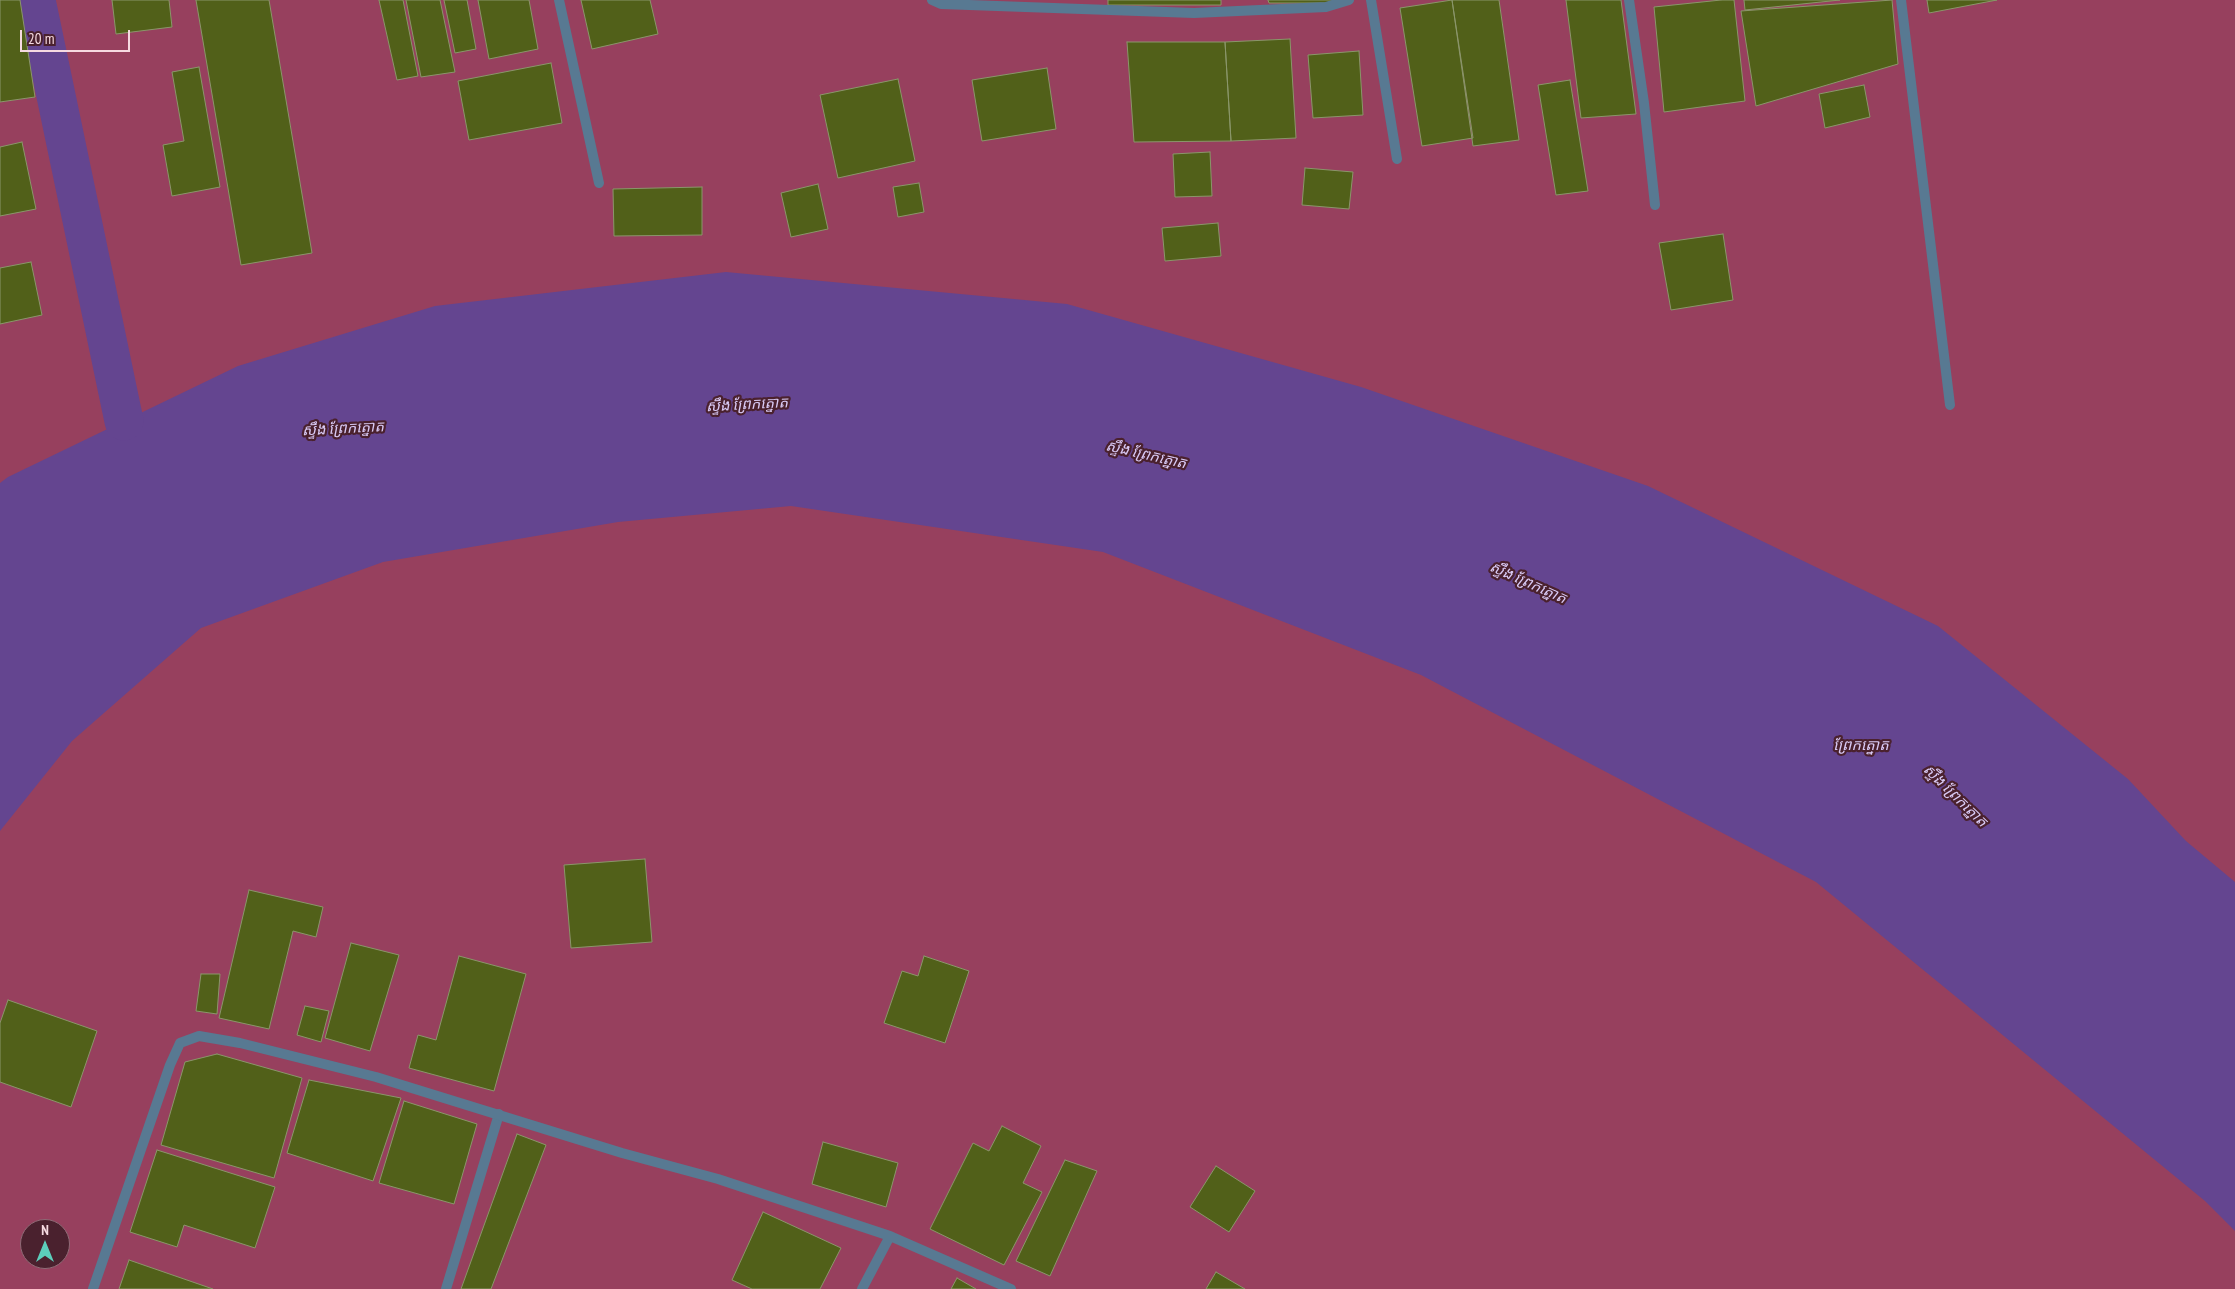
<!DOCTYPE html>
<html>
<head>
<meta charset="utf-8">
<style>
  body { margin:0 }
  #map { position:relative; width:2235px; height:1289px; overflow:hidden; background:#552b38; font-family:"PT Sans Narrow",sans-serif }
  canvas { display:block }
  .north { position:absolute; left:20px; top:1219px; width:50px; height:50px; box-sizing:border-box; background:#4a212e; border:1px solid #8f6b76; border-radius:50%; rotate:0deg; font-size:14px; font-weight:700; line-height:20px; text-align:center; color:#f6dae1 }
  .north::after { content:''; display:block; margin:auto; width:18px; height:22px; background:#5ccebb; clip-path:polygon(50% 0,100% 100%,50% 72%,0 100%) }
  .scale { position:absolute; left:20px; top:30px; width:110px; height:22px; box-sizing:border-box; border:2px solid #f6dae1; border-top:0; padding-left:6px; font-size:15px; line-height:18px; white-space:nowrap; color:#f6dae1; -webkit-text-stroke:4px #4a212e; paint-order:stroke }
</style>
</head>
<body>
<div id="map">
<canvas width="2235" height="1289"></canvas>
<div class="north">N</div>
<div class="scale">20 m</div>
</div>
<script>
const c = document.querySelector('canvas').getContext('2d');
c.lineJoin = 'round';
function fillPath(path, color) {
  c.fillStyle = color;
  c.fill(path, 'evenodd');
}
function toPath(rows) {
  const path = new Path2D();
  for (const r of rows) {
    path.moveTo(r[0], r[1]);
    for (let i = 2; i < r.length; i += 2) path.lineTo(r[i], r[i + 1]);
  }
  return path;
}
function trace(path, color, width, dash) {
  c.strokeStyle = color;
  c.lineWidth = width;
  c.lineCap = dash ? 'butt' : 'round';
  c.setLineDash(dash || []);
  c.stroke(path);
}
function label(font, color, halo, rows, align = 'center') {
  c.font = font + ' "PT Sans Narrow","Noto Sans Khmer",sans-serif';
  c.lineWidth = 4.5;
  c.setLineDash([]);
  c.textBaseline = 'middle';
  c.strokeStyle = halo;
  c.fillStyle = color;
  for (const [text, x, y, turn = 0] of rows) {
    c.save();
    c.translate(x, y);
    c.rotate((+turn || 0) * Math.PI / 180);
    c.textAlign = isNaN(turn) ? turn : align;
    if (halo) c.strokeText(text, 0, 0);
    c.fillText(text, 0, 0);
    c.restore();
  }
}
fillPath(toPath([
  [0,0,2235,0,2235,1289,0,1289],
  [30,1229,60,1229,60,1259,30,1259]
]), '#97405e');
fillPath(toPath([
  [726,272,1067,304,1361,387,1648,486,1938,626,2128,779,2186,841,2235,882,2235,1231,2205,1201,1816,882,1421,675,1103,552,791,506,618,522,383,562,201,628,72,741,0,831,0,483,8,477,238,366,435,306]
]), '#644590');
trace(toPath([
  [36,0,124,421]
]), '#644590', 39);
const building = toPath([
  [0,0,20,0,35,97,0,102,0,0],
  [112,0,169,0,172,27,116,34,112,0],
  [196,0,269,0,312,253,241,265,196,0],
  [379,0,403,0,418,76,397,80,379,0],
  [406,0,440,0,455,72,421,77,406,0],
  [444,0,467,0,476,49,455,53,444,0],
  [478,0,529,0,538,49,489,59,478,0],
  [581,0,650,0,658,34,592,49,581,0],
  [1108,0,1221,0,1221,5,1108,5,1108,0],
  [1268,0,1337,0,1338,3,1269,3,1268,0],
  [1452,0,1499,0,1519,140,1473,146,1452,0],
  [1452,0,1473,138,1422,146,1400,8,1452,0],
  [1566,0,1621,0,1636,114,1581,118,1566,0],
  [1721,0,1734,0,1745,101,1664,112,1654,7,1721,0],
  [1744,0,1840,0,1745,10,1744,0],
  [1892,0,1898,64,1756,106,1741,11,1892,0],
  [1927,0,1997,0,1929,13,1927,0],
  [1290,39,1296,138,1231,141,1225,42,1290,39],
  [1127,42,1225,42,1231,141,1134,142,1127,42],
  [1359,51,1363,115,1313,118,1308,55,1359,51],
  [551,63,562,123,469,140,458,81,551,63],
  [199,67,220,187,172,196,163,145,184,141,172,72,199,67],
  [1047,68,1056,129,982,141,972,80,1047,68],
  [898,79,915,161,838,178,820,95,898,79],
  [1570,80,1588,191,1556,195,1538,85,1570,80],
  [1864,85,1870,117,1825,128,1819,94,1864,85],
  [22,142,36,209,0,216,0,147,22,142],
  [1210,152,1212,196,1175,197,1173,154,1210,152],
  [1305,168,1353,172,1349,209,1302,205,1305,168],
  [919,183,924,212,898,217,893,187,919,183],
  [818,184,828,229,791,237,781,193,818,184],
  [702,187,702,235,614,236,613,189,702,187],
  [1218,223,1221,256,1165,261,1162,228,1218,223],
  [1723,234,1733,300,1671,310,1659,243,1723,234],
  [31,262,42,315,0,324,0,268,31,262],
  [645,859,652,942,571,948,564,865,645,859],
  [249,890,323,907,316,937,293,931,269,1029,219,1018,249,890],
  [351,943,399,955,370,1051,325,1038,351,943],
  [459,956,526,974,494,1091,409,1068,418,1035,436,1040,459,956],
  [924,956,969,971,945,1043,884,1023,902,971,918,976,924,956],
  [201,974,220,974,217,1014,196,1011,201,974],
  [8,1000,97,1031,71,1107,0,1082,0,1023,8,1000],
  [305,1006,329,1011,321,1042,297,1035,305,1006],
  [217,1054,302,1078,274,1178,161,1145,185,1062,217,1054],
  [309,1080,401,1098,373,1181,287,1153,309,1080],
  [404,1101,477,1124,454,1204,379,1183,404,1101],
  [1002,1126,1041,1146,1023,1183,1042,1192,1004,1265,930,1229,973,1143,989,1151,1002,1126],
  [517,1134,546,1145,491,1289,461,1289,517,1134],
  [823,1142,898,1163,886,1207,812,1184,823,1142],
  [157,1150,275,1187,255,1248,184,1225,177,1247,130,1232,157,1150],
  [1065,1160,1097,1171,1050,1276,1016,1261,1065,1160],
  [1216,1166,1255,1191,1229,1232,1190,1207,1216,1166],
  [763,1212,841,1248,820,1289,752,1289,732,1280,763,1212],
  [129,1260,213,1289,119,1289,129,1260],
  [1216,1272,1245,1289,1206,1289,1216,1272],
  [957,1278,976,1289,951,1289,957,1278]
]);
fillPath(building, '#516019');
trace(building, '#8a966a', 1);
trace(toPath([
  [1629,0,1644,103,1655,205],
  [446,1289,499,1114]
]), '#587992', 10);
trace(toPath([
  [559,0,599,183],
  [932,0,941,4,1194,13,1326,7,1349,0],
  [1371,0,1397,159],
  [1901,0,1950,405],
  [93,1289,170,1065,180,1043,199,1036,240,1043,376,1077,622,1153,718,1179,890,1236,1011,1289],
  [862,1289,890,1236]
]), '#587992', 10);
label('italic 15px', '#d8c9f4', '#4a212e', [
  ["ស្ទឹង ព្រែកត្នោត",747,405,-3],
  ["ស្ទឹង ព្រែកត្នោត",343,429,-3],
  ["ស្ទឹង ព្រែកត្នោត",1146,455,13],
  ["ស្ទឹង ព្រែកត្នោត",1528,583,24],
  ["ព្រែកត្នោត",1861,746],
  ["ស្ទឹង ព្រែកត្នោត",1955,796,44]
]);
</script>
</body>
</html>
